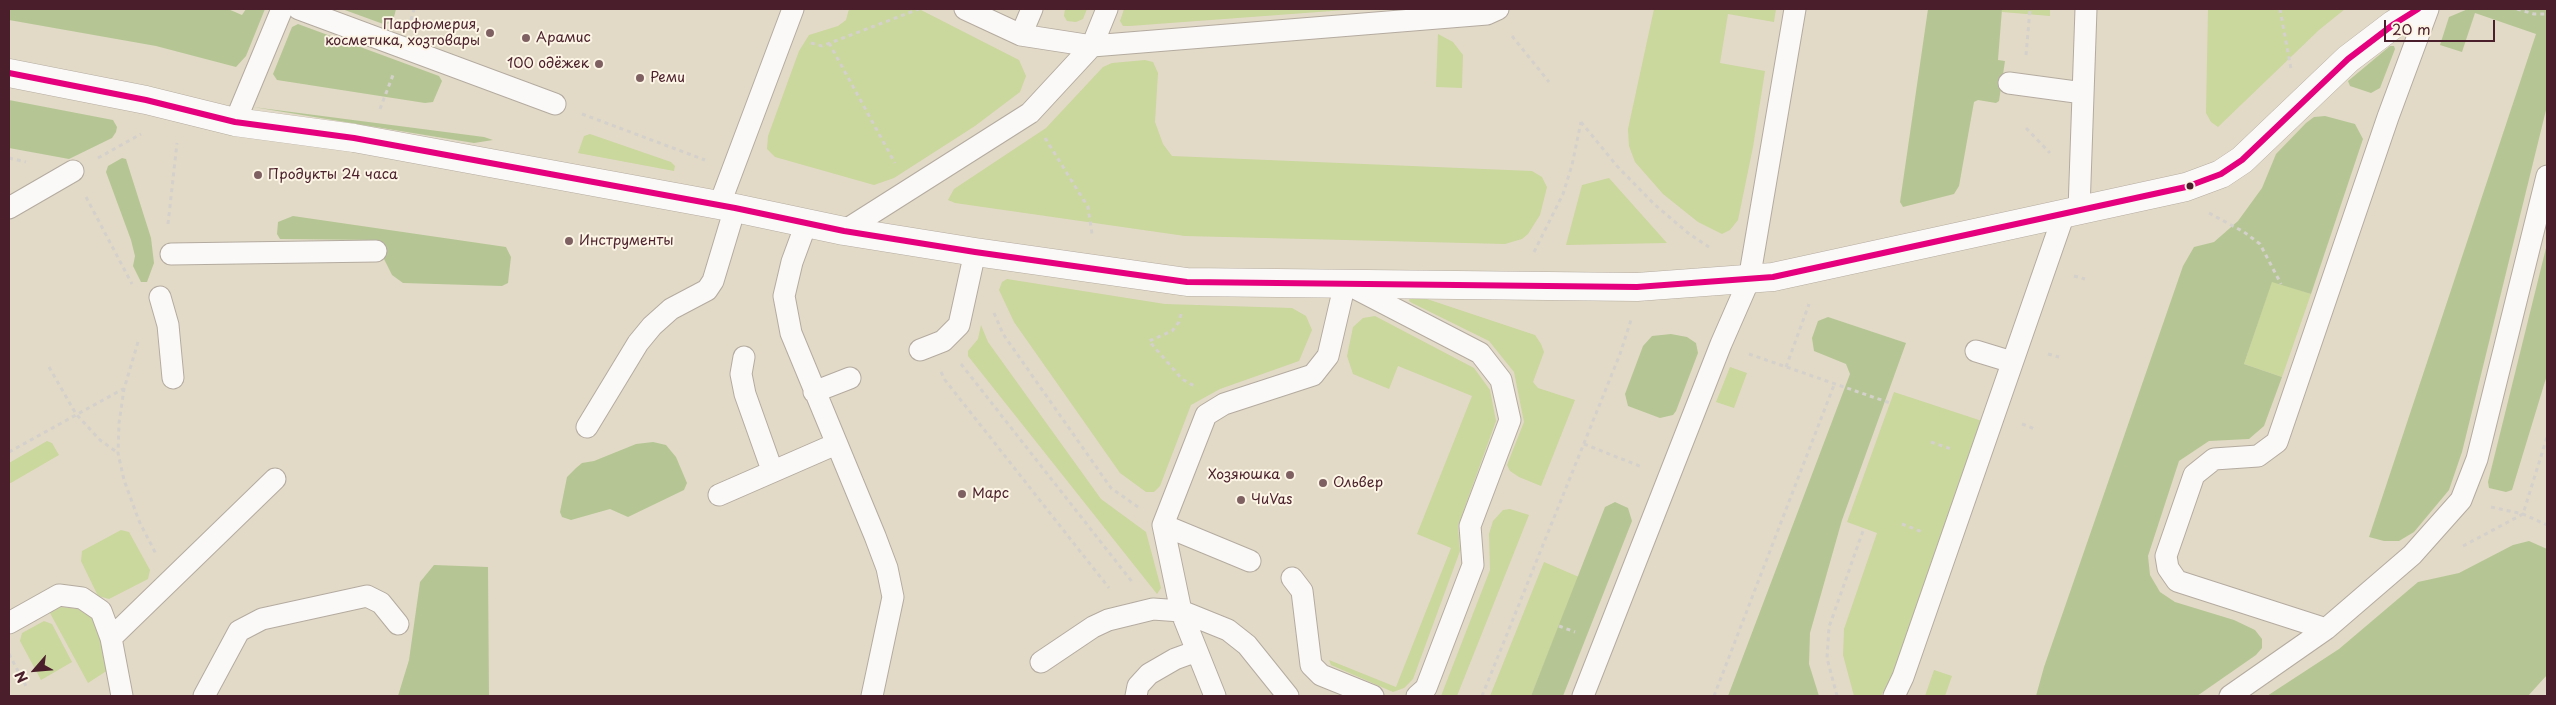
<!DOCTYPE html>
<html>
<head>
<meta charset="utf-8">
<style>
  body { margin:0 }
  #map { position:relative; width:2556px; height:705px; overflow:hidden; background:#e2dac7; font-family:"Playpen Sans",sans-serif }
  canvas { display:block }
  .frame { position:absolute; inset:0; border:10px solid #4a1f2b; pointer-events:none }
  .north { position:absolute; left:10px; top:645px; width:50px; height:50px; -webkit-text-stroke:4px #fcf5e5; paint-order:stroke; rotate:243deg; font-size:14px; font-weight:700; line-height:20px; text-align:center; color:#4a1f2b }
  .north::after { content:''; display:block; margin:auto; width:18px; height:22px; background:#4a1f2b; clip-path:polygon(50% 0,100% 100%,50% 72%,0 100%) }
  .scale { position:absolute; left:2384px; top:20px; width:111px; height:22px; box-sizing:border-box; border:2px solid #4a1f2b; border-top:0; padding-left:6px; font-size:15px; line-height:18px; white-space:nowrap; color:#4a1f2b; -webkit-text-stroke:4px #fcf5e5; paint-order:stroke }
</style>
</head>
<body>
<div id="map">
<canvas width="2556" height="705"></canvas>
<div class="frame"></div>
<div class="north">N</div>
<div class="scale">20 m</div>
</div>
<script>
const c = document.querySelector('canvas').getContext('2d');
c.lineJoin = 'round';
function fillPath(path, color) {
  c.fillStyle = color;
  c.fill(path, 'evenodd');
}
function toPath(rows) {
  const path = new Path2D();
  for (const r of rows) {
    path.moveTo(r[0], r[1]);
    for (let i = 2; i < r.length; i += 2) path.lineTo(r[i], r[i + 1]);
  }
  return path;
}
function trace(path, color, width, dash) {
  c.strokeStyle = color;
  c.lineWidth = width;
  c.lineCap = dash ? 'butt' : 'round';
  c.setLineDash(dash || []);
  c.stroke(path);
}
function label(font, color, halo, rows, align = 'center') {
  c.font = font + ' "Playpen Sans",sans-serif';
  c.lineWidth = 4;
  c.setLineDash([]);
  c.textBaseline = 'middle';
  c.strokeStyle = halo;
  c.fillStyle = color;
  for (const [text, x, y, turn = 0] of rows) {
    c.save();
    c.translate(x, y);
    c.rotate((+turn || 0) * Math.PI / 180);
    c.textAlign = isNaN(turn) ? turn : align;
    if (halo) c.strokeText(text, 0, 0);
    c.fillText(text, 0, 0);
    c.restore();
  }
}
fillPath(toPath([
  [849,9,919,9,1019,60,1026,76,1020,92,975,126,894,178,874,185,775,157,767,149,768,136,799,51,809,35,838,26,846,20],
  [1065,9,1087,9,1083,19,1076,22,1067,21,1064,16],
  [1124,9,1359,9,1130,26,1123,26,1120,21],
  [1654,9,1776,9,1774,22,1728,14,1720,63,1765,71,1753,147,1738,220,1730,230,1722,234,1698,222,1663,194,1635,162,1629,146,1628,129],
  [2002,9,2050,9,2050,16,2002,12],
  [2208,9,2345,9,2319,30,2218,127,2211,122,2206,113],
  [1438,34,1453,42,1463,55,1462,88,1436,87],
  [1145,60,1153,62,1158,73,1155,122,1163,144,1172,156,1532,171,1542,177,1547,187,1540,215,1528,234,1522,239,1505,244,1185,236,955,203,948,200,954,189,1046,128,1103,67,1112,63],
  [590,134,671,162,675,166,674,171,578,153,584,136],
  [1609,178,1667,243,1566,245,1582,185],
  [1007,279,1165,304,1292,308,1306,316,1312,330,1299,361,1220,389,1191,405,1160,486,1154,492,1146,492,1120,473,1014,322,999,290,1002,282],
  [2272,281,2311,294,2282,377,2244,364],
  [1415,295,1535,335,1541,344,1544,352,1533,382,1538,388,1575,400,1541,486,1519,477,1510,471,1507,465,1524,422,1514,372,1489,341,1412,303,1409,301,1410,296],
  [1375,316,1474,368,1490,390,1496,421,1458,526,1460,551,1413,679,1404,688,1393,692,1331,665,1329,660,1396,687,1451,548,1417,534,1472,396,1398,366,1389,389,1353,374,1347,356,1353,327,1363,318],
  [981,325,988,342,1101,499,1146,532,1161,588,1157,594,968,356,968,351,978,339],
  [1730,367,1747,373,1734,408,1716,402],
  [1894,392,1982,421,1893,673,1881,696,1854,696,1843,655,1844,629,1877,533,1847,522],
  [47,441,52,443,59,455,9,484,9,463],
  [1510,509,1529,515,1457,696,1441,696,1490,570,1489,534,1493,521,1503,510],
  [121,530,129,532,150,570,148,579,109,599,98,596,81,561,82,551],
  [1544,562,1579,577,1531,696,1490,696],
  [61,607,78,609,92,618,104,646,108,670,88,683,50,613],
  [44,621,52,624,72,662,41,680,20,641,22,633],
  [1934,670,1952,676,1945,696,1925,696]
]), '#cad79d');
fillPath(toPath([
  [9,9,228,9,242,15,246,9,265,9,246,56,236,67,156,46,9,20],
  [342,9,396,9,393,21,386,25],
  [1928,9,2002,9,1998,60,2005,61,1999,101,1996,103,1978,100,1974,102,1959,186,1954,194,1903,207,1900,202],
  [2468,9,2547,9,2547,106,2462,452,2449,490,2414,532,2399,541,2384,541,2369,537,2536,34,2475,13,2462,52,2440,45,2449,17],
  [298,24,439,76,442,81,433,102,425,103,277,80,273,74,292,27],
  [2390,46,2394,46,2395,49,2380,88,2371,93,2350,86,2348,81],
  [9,100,113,120,117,127,116,132,112,138,69,159,9,148],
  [253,107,484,137,493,140,474,143],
  [2325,116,2355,124,2363,139,2311,294,2272,282,2244,364,2282,377,2264,426,2249,439,2209,441,2179,461,2148,556,2150,575,2160,592,2175,602,2234,620,2255,630,2262,639,2262,648,2256,655,2197,696,2036,696,2044,667,2183,266,2194,247,2214,242,2238,221,2262,188,2276,154,2306,123,2314,117],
  [122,158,126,159,151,238,154,263,147,282,141,282,133,266,135,256,131,240,106,172,108,166],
  [293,216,506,247,511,257,508,283,502,286,403,283,392,275,384,259,383,247,378,240,280,239,277,234,278,222],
  [2547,244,2547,375,2512,490,2506,492,2489,488,2488,482],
  [1828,317,1906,343,1842,520,1810,633,1809,664,1819,696,1728,696,1850,374,1846,364,1814,351,1812,338,1818,321],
  [1671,334,1687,337,1696,343,1698,353,1676,411,1673,415,1660,418,1628,406,1625,394,1643,346,1652,336],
  [653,442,666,445,676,457,687,483,684,490,628,517,610,509,571,520,562,517,560,512,567,477,576,468,582,463,594,461,636,444],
  [1615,502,1628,508,1632,521,1563,696,1531,696,1605,507],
  [2529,541,2547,549,2547,675,2528,696,2267,696,2339,649,2418,582,2459,573,2513,545],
  [434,565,488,567,489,696,398,696,409,660,420,582]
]), '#b5c694');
const service = toPath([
  [299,9,555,104],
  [965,9,1021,35,1092,46,1107,9],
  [1021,35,1032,9],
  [2009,83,2083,93],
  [235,122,282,9],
  [719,206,793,9],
  [9,208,73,171],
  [2079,210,2086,9],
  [806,224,792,262,784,296,791,333,875,536,887,568,893,597,872,696],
  [844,231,1030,113,1092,46,1487,14,1498,9],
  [171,254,376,251],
  [160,297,168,325,173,378],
  [920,350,943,341,959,325,975,252],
  [1976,351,2012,362],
  [744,357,741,374,745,394,772,470],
  [814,392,850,378],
  [587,427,638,343,652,326,671,309,707,290,713,281,735,208],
  [719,495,836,444],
  [1163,525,1250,561],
  [1292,578,1302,591,1311,665,1321,675,1373,696],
  [1181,611,1228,630,1247,645,1288,696],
  [1181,611,1215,696],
  [9,623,59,595,82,598,101,611,111,638,122,696],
  [2326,629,2177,581,2168,568,2166,556,2194,475,2214,459,2258,456,2277,442,2388,117,2428,9],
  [111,638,275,479],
  [1041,662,1093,627,1108,620,1153,609,1181,611,1163,525,1206,415,1224,404,1313,375,1328,356,1345,283,1480,353,1501,380,1510,420,1470,526,1473,565,1426,688,1417,696],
  [204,696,239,631,262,619,367,596,381,603,398,624],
  [1136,696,1138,686,1149,674,1175,659,1197,651],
  [1583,696,1721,344,1749,280,1795,9],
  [1894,696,1903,677,2064,214],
  [2230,696,2326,629,2412,555,2461,500,2477,459,2547,176]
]);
const tertiary = toPath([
  [9,73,146,100,235,122,354,138,735,208,844,231,975,252,1187,282,1637,287,1773,277,2186,187,2221,174,2242,160,2348,59,2394,24,2418,9]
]);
trace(service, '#b4aba0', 23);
trace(tertiary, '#b4aba0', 29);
trace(toPath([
  [2280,9,2291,69],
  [2517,9,2534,14,2547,14],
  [411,20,414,9],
  [1512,36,1549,82],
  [811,43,822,46,919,9],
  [829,43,895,163],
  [2026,55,2030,9],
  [380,109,393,75],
  [582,114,705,160],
  [1581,122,1617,166,1654,204,1688,233,1709,247],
  [2026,128,2050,153],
  [1045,138,1088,207,1092,234],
  [9,158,26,162],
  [98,158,141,134],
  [86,197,132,284],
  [2209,213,2244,232,2260,244,2281,284],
  [168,224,177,143],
  [1534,252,1563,194,1572,165,1581,122],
  [2074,276,2085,279],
  [994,313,1003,334,1111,488,1138,507],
  [1181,314,1179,322,1172,331,1149,341,1182,379,1196,387],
  [138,342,124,389,119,423,118,453,124,480,139,521,156,554],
  [1749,354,1890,403],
  [2048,354,2059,357],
  [961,364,1133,583],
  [49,367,76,414,100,440,118,453],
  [1786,367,1809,304],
  [941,372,945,380,1109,588],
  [2022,424,2035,429],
  [1931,442,1951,449],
  [1584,444,1642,467],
  [9,452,123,389],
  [2491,507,2523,514,2547,525],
  [1902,524,1922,532],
  [2463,546,2523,514,2547,437],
  [1559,626,1575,632],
  [9,654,27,688],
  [1482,696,1620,354,1631,320],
  [1714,696,1834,385],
  [1837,696,1827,658,1829,627,1864,528]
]), '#d4d0cb', 3, [4, 4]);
trace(service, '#fbf9f7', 21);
trace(tertiary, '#fbf9f7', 28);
trace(toPath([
  [9,73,146,100,235,122,354,138,735,208,844,231,975,252,1187,282,1637,287,1773,277,2186,187,2221,174,2242,160,2348,59,2394,24,2418,9]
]), '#e5007d', 6);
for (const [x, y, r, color] of [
  [490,33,5,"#7f6062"],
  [526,38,5,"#7f6062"],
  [599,64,5,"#7f6062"],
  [640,78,5,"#7f6062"],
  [258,175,5,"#7f6062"],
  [2190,186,4.5,"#4a1f2b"],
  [569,241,5,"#7f6062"],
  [1290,475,5,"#7f6062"],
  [1323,483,5,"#7f6062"],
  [962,494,5,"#7f6062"],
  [1241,500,5,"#7f6062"]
]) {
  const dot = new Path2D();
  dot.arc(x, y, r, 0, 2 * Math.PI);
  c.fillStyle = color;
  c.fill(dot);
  trace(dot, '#fcf5e5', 2);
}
label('14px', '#4a1f2b', '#fcf5e5', [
  ["Парфюмерия,",480,25,"right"],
  ["косметика, хозтовары",480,41,"right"],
  ["Арамис",536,38],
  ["100 одёжек",589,64,"right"],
  ["Реми",650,78],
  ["Продукты 24 часа",268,175],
  ["Инструменты",579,241],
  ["Хозяюшка",1280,475,"right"],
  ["Ольвер",1333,483],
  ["Марс",972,494],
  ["ЧиVas",1251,500]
], 'left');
</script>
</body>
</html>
